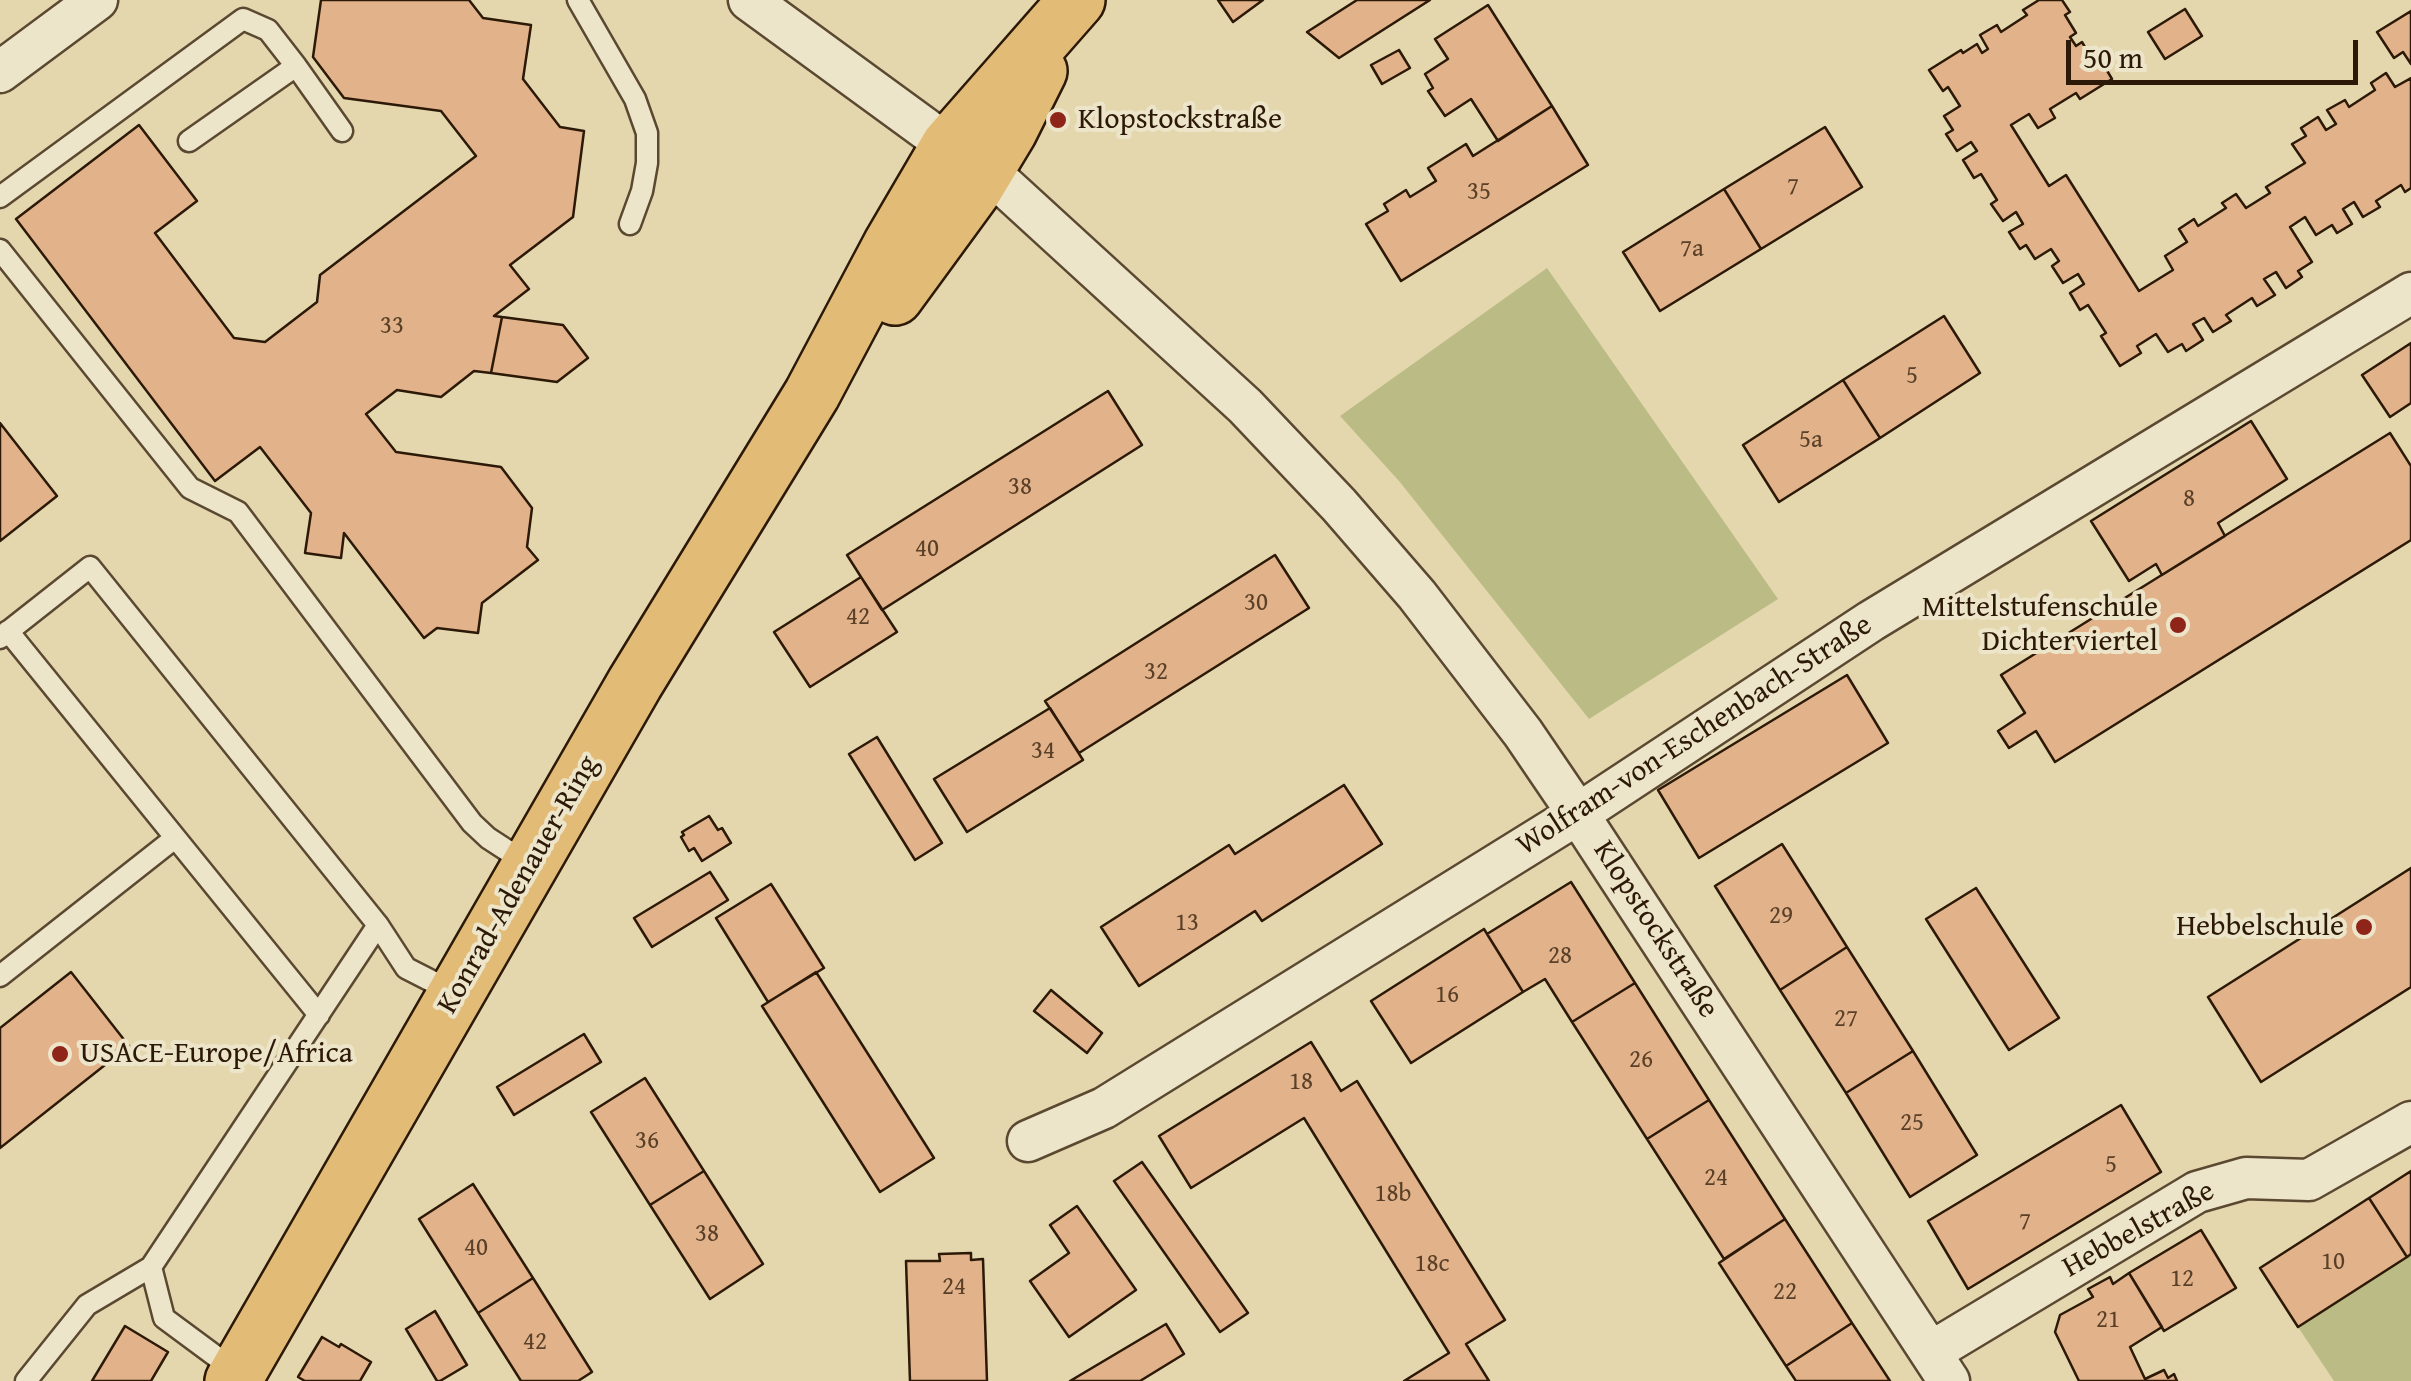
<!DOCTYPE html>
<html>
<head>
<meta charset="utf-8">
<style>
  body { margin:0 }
  #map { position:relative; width:2411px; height:1381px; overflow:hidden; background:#e4d7ae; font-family:"Gentium Book Plus",serif }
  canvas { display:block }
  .scale { position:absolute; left:2066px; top:40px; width:292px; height:45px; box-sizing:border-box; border:5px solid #2c1907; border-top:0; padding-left:12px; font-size:30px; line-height:35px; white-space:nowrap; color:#2c1907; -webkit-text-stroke:8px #ede5ca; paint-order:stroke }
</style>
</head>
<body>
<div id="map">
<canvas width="2411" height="1381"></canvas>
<div class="scale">50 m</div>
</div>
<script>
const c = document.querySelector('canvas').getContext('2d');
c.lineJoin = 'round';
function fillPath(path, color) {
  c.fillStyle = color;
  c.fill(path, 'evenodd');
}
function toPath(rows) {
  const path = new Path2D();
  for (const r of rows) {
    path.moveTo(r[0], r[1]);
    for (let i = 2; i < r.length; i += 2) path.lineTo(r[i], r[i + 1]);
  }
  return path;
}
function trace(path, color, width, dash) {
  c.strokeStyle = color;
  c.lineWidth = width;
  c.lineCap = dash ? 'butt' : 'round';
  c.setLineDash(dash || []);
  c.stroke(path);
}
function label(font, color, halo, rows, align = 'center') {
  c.font = font + ' "Gentium Book Plus",serif';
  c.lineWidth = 8;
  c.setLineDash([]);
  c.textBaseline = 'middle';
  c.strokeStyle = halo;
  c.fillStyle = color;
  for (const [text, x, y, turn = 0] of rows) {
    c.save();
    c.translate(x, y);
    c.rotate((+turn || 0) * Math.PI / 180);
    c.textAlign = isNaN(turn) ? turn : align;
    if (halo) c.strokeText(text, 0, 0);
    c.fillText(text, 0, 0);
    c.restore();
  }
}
fillPath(toPath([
  [1547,268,1778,599,1589,719,1399,481,1340,416],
  [2411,1255,2411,1381,2334,1381,2298,1327]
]), '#bbbc85');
const building = toPath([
  [321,0,469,0,483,18,531,25,523,79,560,127,584,131,573,217,510,265,529,289,494,316,502,317,491,373,474,371,441,397,397,390,366,414,396,452,501,467,532,508,527,547,538,560,482,603,478,633,437,628,424,638,344,533,341,558,305,553,311,513,260,447,215,481,16,219,139,125,197,201,155,233,234,338,265,342,317,302,320,275,476,156,441,111,344,98,313,57,321,0],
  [1218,0,1263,0,1233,22,1218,0],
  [1357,0,1430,0,1339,58,1307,32,1357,0],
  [2039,0,2062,0,2070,12,2065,15,2076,33,2070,37,2076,46,2082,42,2093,61,2099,57,2112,79,2080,99,2076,93,2050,109,2055,118,2038,128,2029,114,2011,125,2049,186,2066,175,2139,291,2173,270,2165,256,2187,242,2179,229,2194,219,2198,226,2226,208,2222,203,2236,194,2246,208,2270,193,2266,187,2305,163,2292,144,2306,136,2301,128,2318,117,2326,130,2336,124,2327,110,2345,100,2349,107,2375,90,2371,83,2386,73,2395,87,2411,78,2411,188,2405,192,2401,185,2376,201,2380,207,2363,217,2354,202,2343,209,2352,224,2337,233,2332,225,2316,235,2305,217,2290,227,2312,262,2298,271,2302,277,2286,288,2276,272,2264,279,2275,295,2257,306,2252,298,2226,315,2231,321,2213,332,2204,318,2193,324,2203,340,2186,351,2182,344,2168,352,2156,334,2137,346,2141,353,2120,366,2101,336,2106,333,2088,305,2080,310,2070,293,2084,284,2078,274,2063,283,2052,266,2059,261,2051,249,2035,259,2026,245,2020,249,2009,232,2023,224,2016,212,2003,221,1991,204,1997,200,1981,174,1974,178,1963,160,1977,151,1971,142,1957,151,1946,134,1953,130,1944,116,1960,106,1948,87,1943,91,1929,70,1961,50,1963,53,1977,44,1982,53,1988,49,1980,35,1997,25,2001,32,2027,15,2023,10,2039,0],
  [1488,5,1552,106,1498,141,1471,99,1445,116,1428,91,1433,88,1425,74,1448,59,1435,39,1488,5],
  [2185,9,2202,36,2165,59,2148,32,2185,9],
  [2411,11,2411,64,2403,52,2394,58,2377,32,2411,11],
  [1399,50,1410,68,1382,84,1371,65,1399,50],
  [1552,106,1588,165,1401,281,1366,224,1388,211,1384,204,1406,190,1410,197,1436,181,1428,168,1466,144,1473,156,1552,106],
  [1825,127,1862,187,1761,249,1724,189,1825,127],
  [1724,189,1761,249,1660,311,1623,252,1724,189],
  [1944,316,1980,373,1880,438,1843,380,1944,316],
  [502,317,563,325,588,358,557,382,491,373,502,317],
  [2411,343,2411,403,2390,417,2362,375,2411,343],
  [1843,380,1880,438,1779,502,1743,445,1843,380],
  [1108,391,1142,445,882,610,847,555,1108,391],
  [2251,421,2287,479,2218,523,2225,536,2162,575,2156,564,2129,581,2091,521,2251,421],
  [0,423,57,496,0,541,0,423],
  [2390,433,2411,466,2411,540,2055,762,2036,731,2009,748,1998,731,2025,713,2001,675,2390,433],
  [1275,555,1309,608,1079,753,1045,701,1275,555],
  [861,577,897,632,810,687,774,632,861,577],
  [1847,675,1888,743,1699,858,1658,790,1847,675],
  [1050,708,1083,760,967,832,934,779,1050,708],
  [877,737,942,843,915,860,849,754,877,737],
  [1344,785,1382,844,1262,921,1255,911,1139,986,1101,927,1229,845,1235,854,1344,785],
  [709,816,718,830,722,828,731,843,702,861,694,848,689,851,681,837,684,835,682,832,709,816],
  [1782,844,1847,947,1780,990,1715,886,1782,844],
  [2411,868,2411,987,2261,1082,2208,997,2411,868],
  [710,872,728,900,652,947,634,918,710,872],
  [1571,882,1635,983,1572,1022,1545,979,1523,992,1487,934,1571,882],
  [771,884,824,968,768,1002,716,918,771,884],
  [1976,888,2059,1018,2009,1050,1926,919,1976,888],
  [1484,929,1523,992,1411,1063,1371,1001,1484,929],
  [1847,947,1913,1051,1846,1093,1780,990,1847,947],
  [71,972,129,1046,0,1148,0,1028,71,972],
  [816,972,934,1158,880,1192,762,1006,816,972],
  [1635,983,1709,1100,1647,1139,1572,1022,1635,983],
  [1051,990,1102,1033,1087,1053,1034,1011,1051,990],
  [584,1034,601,1062,514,1115,497,1087,584,1034],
  [1311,1042,1341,1091,1357,1081,1505,1320,1466,1344,1489,1381,1404,1381,1449,1353,1304,1118,1191,1188,1159,1136,1311,1042],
  [1913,1051,1977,1155,1910,1197,1846,1093,1913,1051],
  [645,1078,704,1171,650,1205,591,1112,645,1078],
  [1709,1100,1785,1219,1724,1259,1647,1139,1709,1100],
  [2121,1105,2161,1172,1968,1289,1928,1221,2121,1105],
  [1142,1162,1248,1313,1220,1332,1114,1181,1142,1162],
  [704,1171,763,1264,710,1299,650,1205,704,1171],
  [2411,1171,2411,1254,2407,1257,2369,1198,2411,1171],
  [473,1184,533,1278,478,1313,419,1219,473,1184],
  [2369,1198,2407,1257,2298,1327,2260,1268,2369,1198],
  [1077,1206,1136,1290,1069,1337,1030,1281,1069,1253,1050,1225,1077,1206],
  [1785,1219,1852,1323,1786,1366,1719,1263,1785,1219],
  [2201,1230,2236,1288,2164,1331,2129,1273,2201,1230],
  [971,1253,971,1260,983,1259,987,1381,910,1381,906,1261,940,1261,939,1254,971,1253],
  [2129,1273,2162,1327,2130,1347,2145,1379,2164,1370,2168,1378,2174,1374,2177,1381,2079,1381,2055,1332,2060,1315,2093,1297,2088,1289,2110,1277,2113,1284,2129,1273],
  [533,1278,592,1372,578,1381,521,1381,478,1313,533,1278],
  [435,1311,467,1365,440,1381,437,1381,406,1329,435,1311],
  [1852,1323,1890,1381,1796,1381,1786,1366,1852,1323],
  [1166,1324,1184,1354,1140,1381,1070,1381,1166,1324],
  [125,1326,168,1352,151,1381,92,1381,125,1326],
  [322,1337,339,1347,341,1344,371,1362,360,1381,305,1381,298,1377,322,1337]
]);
fillPath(building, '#e2b38a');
trace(building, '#2c1907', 2.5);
const lane = toPath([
  [578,0,635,99,647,133,647,163,642,191,630,224],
  [296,66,342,131],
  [0,197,243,19,268,30,296,66,189,141],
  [0,250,190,488,238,512,472,823,488,838,528,864],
  [8,631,319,1015],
  [0,638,90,567,378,925,406,968,453,992],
  [0,976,175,838],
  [151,1267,164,1318,237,1372],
  [26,1381,87,1305,151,1267,378,925]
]);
const street = toPath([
  [749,0,949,146],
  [0,72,97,0],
  [986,169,1245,406,1339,505,1417,595,1523,733,1578,814,1949,1381],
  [1028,1141,1104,1108,1578,814,1871,621,2411,293],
  [1931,1352,2197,1192,2246,1178,2309,1180,2411,1122]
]);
const primary = toPath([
  [895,297,974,189,1009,131,1039,71],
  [233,1381,635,683,812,394,891,245,949,146,1077,0]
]);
trace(lane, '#5a4831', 25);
trace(street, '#5a4831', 45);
trace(primary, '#2c1907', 60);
trace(lane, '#ede5ca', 20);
trace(street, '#ede5ca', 40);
trace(primary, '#e2bc77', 55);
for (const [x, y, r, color] of [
  [1058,120,10,"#8f2418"],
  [2178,625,10,"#8f2418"],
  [2364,927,10,"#8f2418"],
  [60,1054,10,"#8f2418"]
]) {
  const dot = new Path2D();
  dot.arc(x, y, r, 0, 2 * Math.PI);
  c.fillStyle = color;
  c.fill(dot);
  trace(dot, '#ede5ca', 4);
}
label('25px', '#5a4028', null, [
  ["7",1793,188],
  ["35",1479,193],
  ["7a",1692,250],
  ["33",392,327],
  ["5",1912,377],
  ["5a",1811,441],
  ["38",1020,488],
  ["8",2189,500],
  ["40",927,550],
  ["30",1256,604],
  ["42",858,618],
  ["32",1156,673],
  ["34",1043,752],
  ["29",1781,917],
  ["13",1187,924],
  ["28",1560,957],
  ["16",1447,996],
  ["27",1846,1020],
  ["26",1641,1061],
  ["18",1301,1083],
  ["25",1912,1124],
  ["36",647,1142],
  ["5",2111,1166],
  ["24",1716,1179],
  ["18b",1393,1195],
  ["7",2025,1223],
  ["38",707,1235],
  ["40",476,1249],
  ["10",2333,1263],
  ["18c",1432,1265],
  ["12",2182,1280],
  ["24",954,1288],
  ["22",1785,1293],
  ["21",2108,1321],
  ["42",535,1343]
]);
label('30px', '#2c1907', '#ede5ca', [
  ["Klopstockstraße",1078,120],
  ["Mittelstufenschule",2158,608,"right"],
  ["Dichterviertel",2158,642,"right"],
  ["Hebbelschule",2344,927,"right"],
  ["USACE-Europe/Africa",80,1054]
], 'left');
label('30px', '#2c1907', '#ede5ca', [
  ["Wolfram-von-Eschenbach-Straße",1695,736,-33],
  ["Konrad-Adenauer-Ring",519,885,-60],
  ["Klopstockstraße",1655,930,57],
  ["Hebbelstraße",2139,1230,-29]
]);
</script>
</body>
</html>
